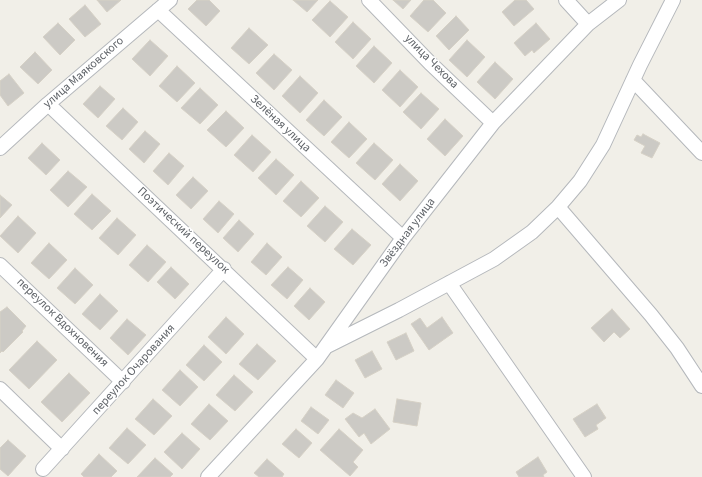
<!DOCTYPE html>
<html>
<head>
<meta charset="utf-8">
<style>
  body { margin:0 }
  canvas { display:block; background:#f1efe8 }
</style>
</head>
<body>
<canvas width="702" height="477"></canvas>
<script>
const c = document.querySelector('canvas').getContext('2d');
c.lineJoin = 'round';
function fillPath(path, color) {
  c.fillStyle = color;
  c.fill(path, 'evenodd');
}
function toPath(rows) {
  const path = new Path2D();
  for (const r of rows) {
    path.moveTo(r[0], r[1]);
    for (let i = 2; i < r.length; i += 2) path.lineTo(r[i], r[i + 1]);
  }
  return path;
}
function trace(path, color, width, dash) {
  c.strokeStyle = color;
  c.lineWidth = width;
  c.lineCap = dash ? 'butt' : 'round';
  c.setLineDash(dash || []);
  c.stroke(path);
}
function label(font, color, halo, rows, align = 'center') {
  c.font = font + ' "Source Sans 3",sans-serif';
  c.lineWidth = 3;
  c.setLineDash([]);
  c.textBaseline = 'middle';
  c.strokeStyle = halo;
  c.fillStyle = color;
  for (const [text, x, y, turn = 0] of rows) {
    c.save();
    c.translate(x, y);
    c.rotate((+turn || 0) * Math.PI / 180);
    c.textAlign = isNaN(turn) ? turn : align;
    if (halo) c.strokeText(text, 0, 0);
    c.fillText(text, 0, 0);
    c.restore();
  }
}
const building = toPath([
  [97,0,121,0,107,12,97,0],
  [197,0,209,0,220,11,206,26,188,9,197,0],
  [293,0,318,0,307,12,293,0],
  [393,0,411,0,403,9,393,0],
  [424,0,433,0,446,13,428,32,410,16,424,0],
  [515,0,526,0,534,9,514,26,502,12,515,0],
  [330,1,348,17,330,37,312,20,330,1],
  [85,5,101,24,85,37,69,19,85,5],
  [456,16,469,30,449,50,436,36,456,16],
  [353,22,371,39,353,59,335,42,353,22],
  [58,23,75,40,60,55,43,37,58,23],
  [536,23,550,39,534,53,532,50,525,56,514,43,536,23],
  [249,28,268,45,249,64,231,48,249,28],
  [150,40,168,56,150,76,132,59,150,40],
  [467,40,485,57,467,77,449,60,467,40],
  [374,46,392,63,374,83,356,66,374,46],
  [35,52,52,70,38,84,20,67,35,52],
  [274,54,292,70,274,90,256,73,274,54],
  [495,62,513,79,495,99,477,82,495,62],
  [177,66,195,83,177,102,159,86,177,66],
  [400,70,418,87,400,107,382,90,400,70],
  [9,74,24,93,8,106,0,95,0,81,9,74],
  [300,76,318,93,300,113,282,96,300,76],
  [100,86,115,99,98,118,83,104,100,86],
  [200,88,218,105,200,124,181,108,200,88],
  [421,93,439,109,421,129,403,112,421,93],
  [324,100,342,117,324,136,306,120,324,100],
  [123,108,138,122,122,140,106,126,123,108],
  [226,111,244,128,226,147,207,130,226,111],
  [445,119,463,136,445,156,427,139,445,119],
  [349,122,367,139,349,158,331,142,349,122],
  [145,131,160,144,144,163,129,149,145,131],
  [643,134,660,143,652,158,641,153,645,146,634,140,637,135,641,137,643,134],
  [252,135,271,152,253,172,234,155,252,135],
  [42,143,60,160,46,175,28,158,42,143],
  [374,143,393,160,375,180,356,163,374,143],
  [169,153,184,166,168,185,153,171,169,153],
  [276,159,294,175,276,195,258,178,276,159],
  [400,164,418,181,400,201,382,184,400,164],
  [68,171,87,187,68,207,50,190,68,171],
  [193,177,208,191,191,209,176,195,193,177],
  [301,181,319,198,301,217,283,201,301,181],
  [92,194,111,211,92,230,74,214,92,194],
  [0,195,12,205,0,218,0,195],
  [219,201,234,214,218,233,203,219,219,201],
  [325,206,343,222,325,242,307,226,325,206],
  [18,216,36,233,18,253,0,236,18,216],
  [117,218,136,235,118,255,99,238,117,218],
  [239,220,254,234,238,252,223,238,239,220],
  [352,229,371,245,353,265,334,249,352,229],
  [49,243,67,260,49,279,31,263,49,243],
  [267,243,282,257,266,275,251,262,267,243],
  [147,245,166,262,148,282,129,265,147,245],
  [171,267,189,284,175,299,157,282,171,267],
  [288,267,303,280,287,299,271,285,288,267],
  [75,268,93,285,75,304,57,288,75,268],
  [310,288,325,302,309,320,294,306,310,288],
  [100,294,118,311,100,330,82,314,100,294],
  [7,307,26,326,22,331,23,332,3,352,2,351,0,353,0,312,7,307],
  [612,309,630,329,620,338,614,332,604,342,591,328,612,309],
  [226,317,244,334,226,354,208,337,226,317],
  [442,317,453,333,429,350,411,324,420,318,427,328,442,317],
  [127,319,146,335,128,355,110,338,127,319],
  [406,333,414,351,396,360,387,342,406,333],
  [37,341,57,360,29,389,9,370,37,341],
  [257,344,276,361,258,380,239,364,257,344],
  [204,345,222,362,204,381,186,365,204,345],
  [372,351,382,369,365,378,355,360,372,351],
  [180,370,198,387,180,406,162,390,180,370],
  [69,373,90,393,62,422,41,402,69,373],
  [234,375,253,392,235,411,216,395,234,375],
  [336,380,354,393,343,408,325,395,336,380],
  [153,399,172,416,154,435,135,419,153,399],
  [397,399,421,403,417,426,393,422,397,399],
  [209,404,228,421,210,440,191,424,209,404],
  [597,404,606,418,596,425,598,429,585,437,573,419,597,404],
  [311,407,329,420,318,434,301,421,311,407],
  [375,409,390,429,371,444,364,433,359,437,345,419,353,413,362,418,375,409],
  [127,428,146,445,128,464,109,448,127,428],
  [296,429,312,443,299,458,282,444,296,429],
  [339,429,363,450,353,462,358,467,350,476,320,450,339,429],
  [182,433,200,449,182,469,164,452,182,433],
  [8,440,26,456,8,476,0,469,0,448,8,440],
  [99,454,117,471,111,477,84,477,81,474,99,454],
  [538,457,547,472,543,475,544,477,519,477,516,472,538,457],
  [155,458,173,474,170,477,137,477,155,458],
  [267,459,284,474,282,477,259,477,254,473,267,459]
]);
fillPath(building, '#cccac5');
trace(building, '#d6d1c6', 1);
const minor = toPath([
  [369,0,430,63,493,123],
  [566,0,588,24],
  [158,10,403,238],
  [633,80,702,153],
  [48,104,317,359],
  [0,148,48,104,170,0],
  [558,207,651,315,677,348,702,386],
  [0,265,123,382],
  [449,283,584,477],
  [327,346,399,310,494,259,532,232,558,207,580,181,603,145,640,65,673,0],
  [0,389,62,449],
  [43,469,224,269],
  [208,477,317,359,403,238,493,123,588,24,619,0]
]);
trace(minor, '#b5b8bc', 16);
trace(minor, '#fff', 14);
label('12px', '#5f6368', '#fff', [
  ["улица Чехова",431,62,45],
  ["улица Маяковского",84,73,-41],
  ["Зелёная улица",280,124,43],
  ["Поэтический переулок",183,231,43],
  ["Звёздная улица",408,233,-53],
  ["переулок Вдохновения",62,323,44],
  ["переулок Очарования",134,370,-48]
]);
</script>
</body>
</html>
